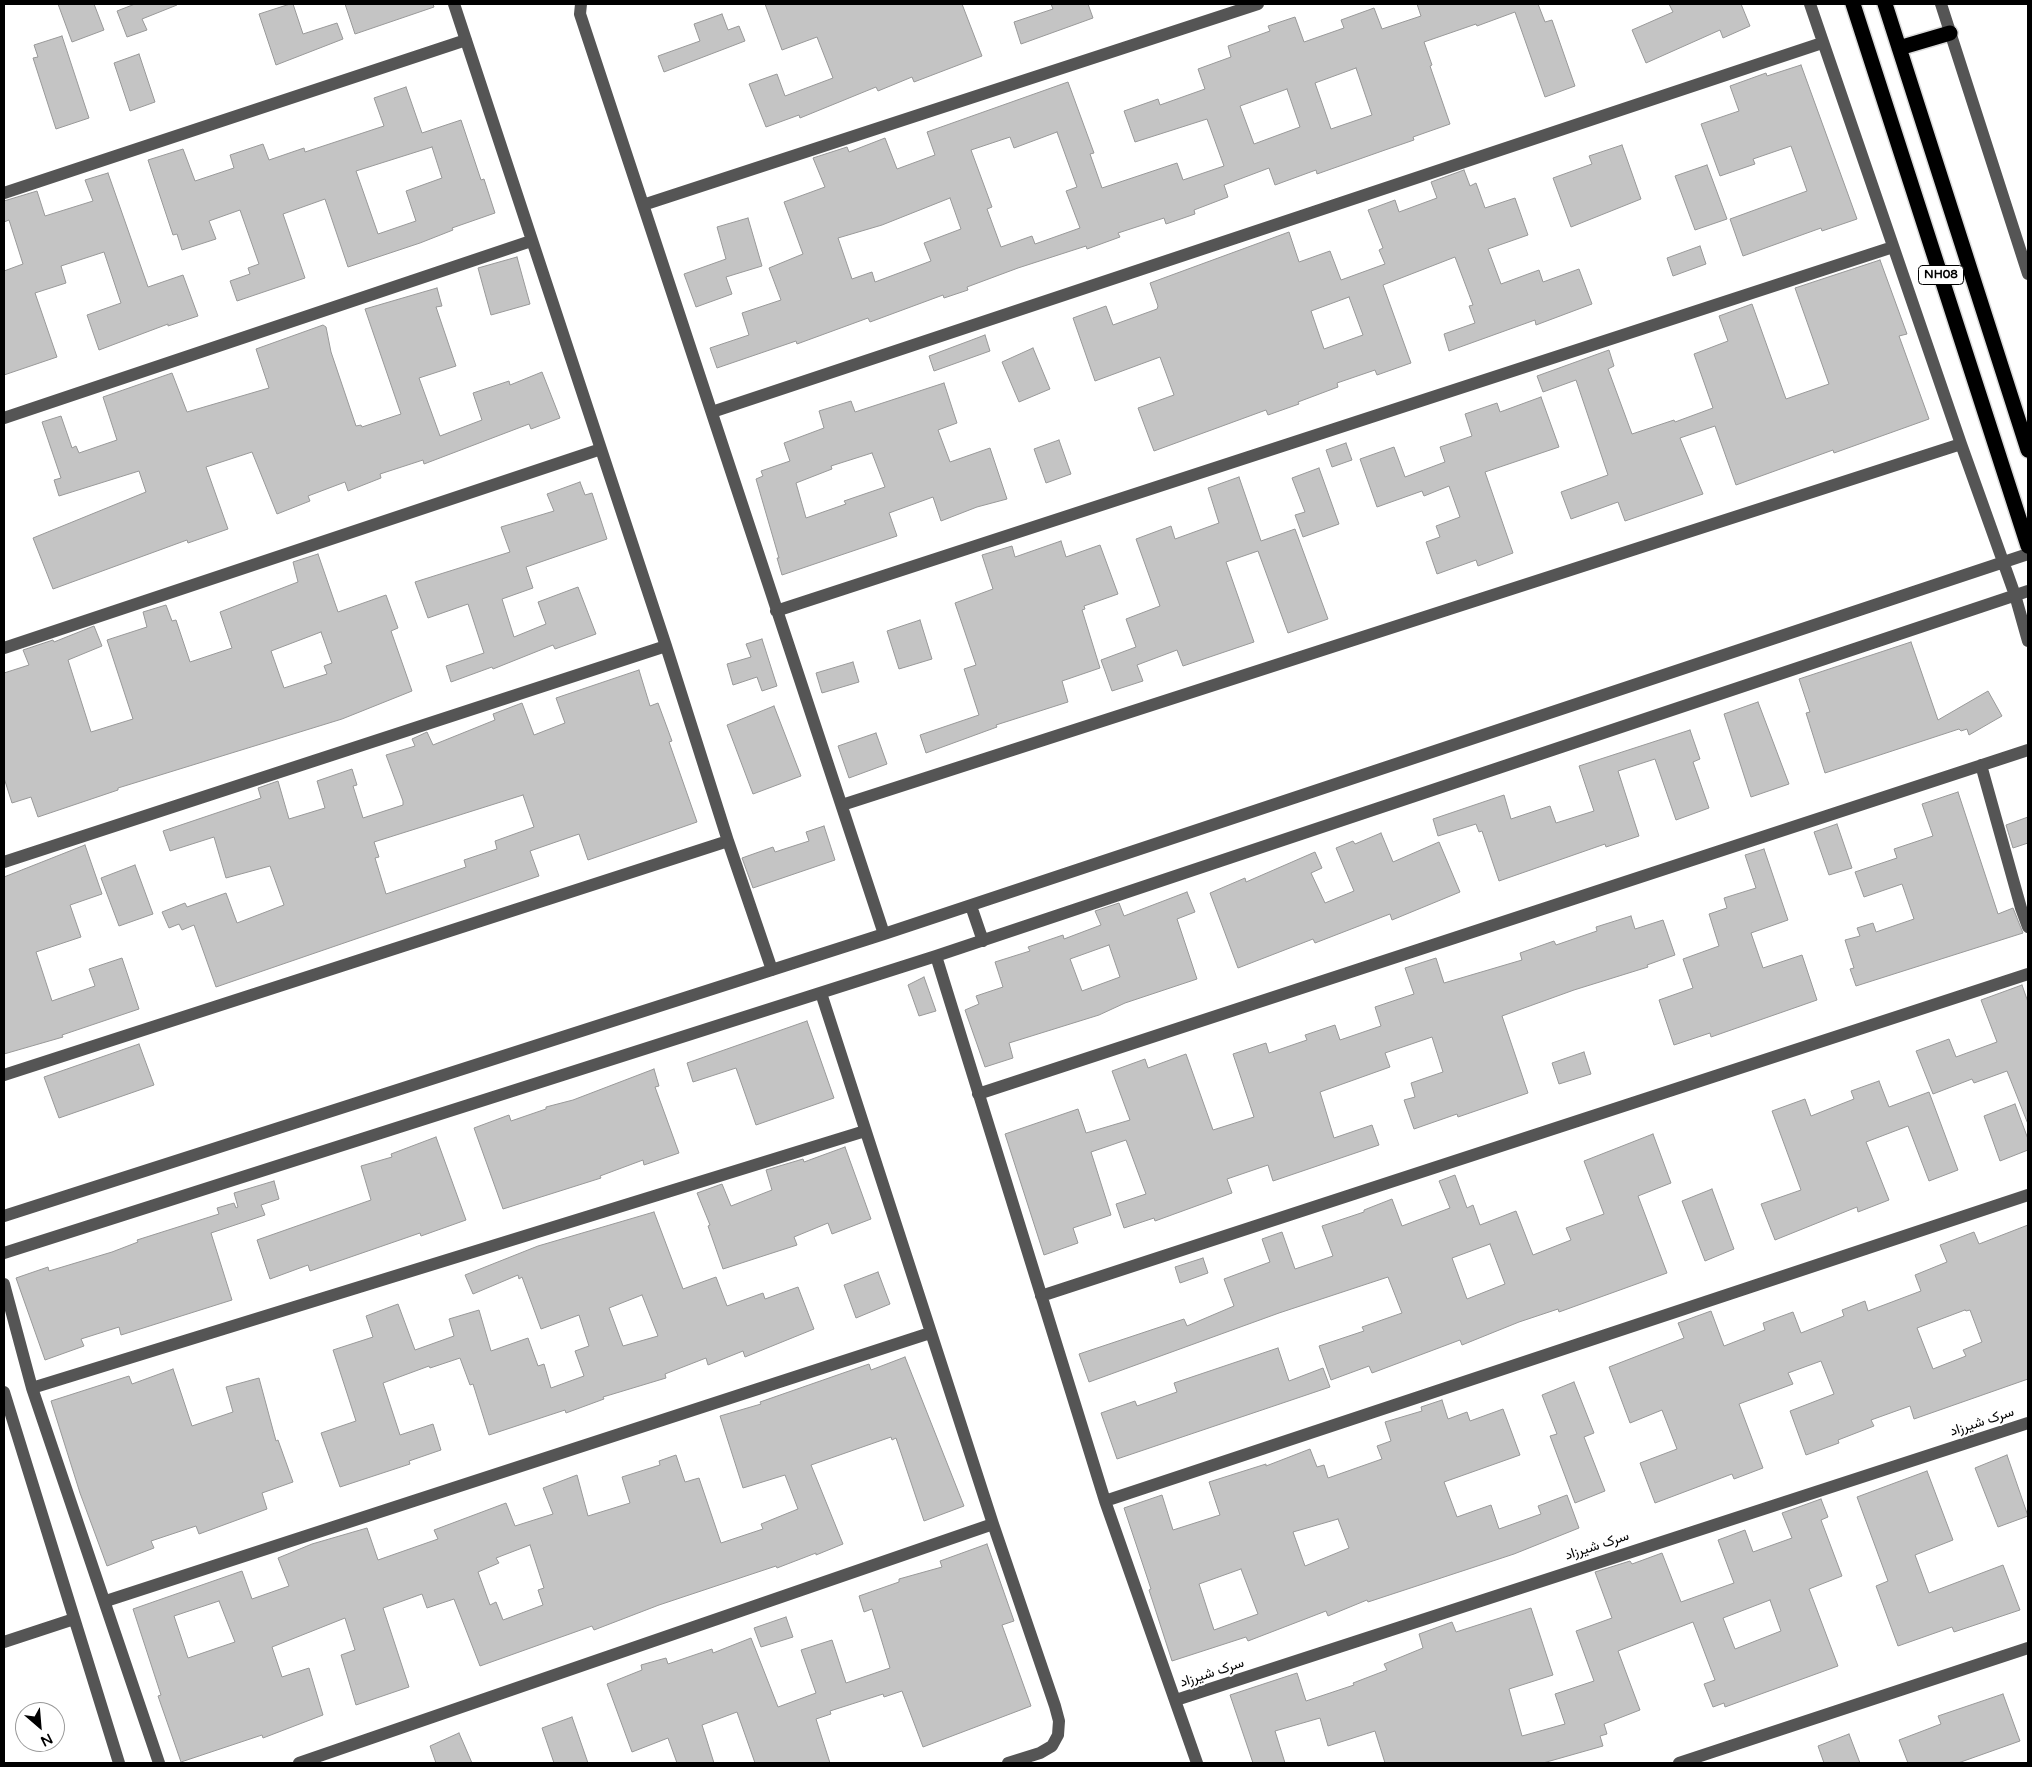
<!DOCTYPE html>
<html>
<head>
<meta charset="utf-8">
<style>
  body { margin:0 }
  #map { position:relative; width:2032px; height:1767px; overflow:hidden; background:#fff; font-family:"Varela Round",sans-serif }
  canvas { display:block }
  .frame { position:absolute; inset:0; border:5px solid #000; pointer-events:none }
  .north { position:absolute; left:15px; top:1702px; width:50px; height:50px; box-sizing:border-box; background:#fff; border:1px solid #999; border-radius:50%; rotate:153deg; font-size:14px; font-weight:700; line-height:20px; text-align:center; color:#000 }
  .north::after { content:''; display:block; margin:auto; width:18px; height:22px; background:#000; clip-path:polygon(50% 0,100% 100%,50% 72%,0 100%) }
</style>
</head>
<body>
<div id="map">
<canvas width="2032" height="1767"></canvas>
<div class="frame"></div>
<div class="north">N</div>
</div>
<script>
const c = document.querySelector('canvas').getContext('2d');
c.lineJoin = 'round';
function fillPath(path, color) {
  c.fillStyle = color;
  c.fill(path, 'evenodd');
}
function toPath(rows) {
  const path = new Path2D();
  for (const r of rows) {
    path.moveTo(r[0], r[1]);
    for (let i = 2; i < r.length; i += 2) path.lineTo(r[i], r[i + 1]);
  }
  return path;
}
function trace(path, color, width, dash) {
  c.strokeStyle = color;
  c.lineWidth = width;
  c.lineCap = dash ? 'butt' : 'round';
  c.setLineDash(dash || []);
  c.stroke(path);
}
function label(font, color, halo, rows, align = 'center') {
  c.font = font + ' "Varela Round",Vazirmatn,sans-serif';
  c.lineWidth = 4.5;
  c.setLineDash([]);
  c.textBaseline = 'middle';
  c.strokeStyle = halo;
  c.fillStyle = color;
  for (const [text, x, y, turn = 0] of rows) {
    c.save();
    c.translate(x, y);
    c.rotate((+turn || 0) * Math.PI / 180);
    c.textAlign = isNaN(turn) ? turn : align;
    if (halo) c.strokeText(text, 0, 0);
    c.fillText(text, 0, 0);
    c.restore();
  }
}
const building = toPath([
  [58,4,94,4,104,30,72,42,58,4],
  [135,4,177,4,177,5,142,19,147,30,127,37,117,11,135,4],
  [290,4,293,4,303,34,337,23,343,39,276,65,259,14,290,4],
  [345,4,433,4,434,7,355,34,345,4],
  [765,4,962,4,982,56,914,82,912,77,878,91,876,87,800,118,799,115,766,127,749,84,777,74,785,96,833,78,817,37,782,50,765,4],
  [1051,4,1088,4,1093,18,1021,44,1014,22,1053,9,1051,4],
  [1417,4,1538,4,1545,22,1552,20,1575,86,1545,97,1515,12,1477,26,1476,24,1424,42,1432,65,1430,66,1450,124,1413,137,1414,140,1385,150,1317,174,1316,170,1275,185,1269,168,1224,185,1228,197,1194,210,1195,214,1166,224,1164,218,1118,233,1120,237,1087,249,1086,246,1018,268,967,287,968,290,944,298,943,295,870,322,868,318,797,344,796,341,717,368,710,348,749,335,742,313,781,300,769,268,803,254,784,202,825,187,813,158,847,147,849,152,885,138,897,169,935,155,927,132,1068,82,1094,153,1090,154,1102,188,1177,163,1183,180,1224,166,1207,119,1135,142,1124,111,1158,99,1160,105,1205,89,1198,69,1231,57,1228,46,1270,31,1268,26,1295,17,1304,42,1344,28,1341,20,1374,8,1382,29,1421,16,1417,4],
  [1356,68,1372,115,1331,129,1315,83,1356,68],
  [1287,89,1300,127,1254,144,1240,106,1287,89],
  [1057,132,1077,187,1066,191,1080,228,1035,244,1032,236,1001,247,987,209,992,207,971,150,1010,137,1014,148,1057,132],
  [950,198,961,229,924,243,931,261,875,282,872,272,852,279,838,238,882,225,950,198],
  [1669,4,1741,4,1750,26,1723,38,1720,30,1646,63,1632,30,1673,12,1669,4],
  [722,14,728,30,739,26,745,41,664,72,658,56,700,41,694,24,722,14],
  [62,36,89,118,56,129,33,58,38,57,34,45,62,36],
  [139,54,155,102,130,111,114,63,139,54],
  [1801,65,1857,219,1822,231,1821,228,1743,256,1730,219,1807,191,1791,146,1753,159,1755,164,1720,176,1701,124,1739,111,1730,86,1766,73,1767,76,1801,65],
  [406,87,422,133,461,120,481,180,484,179,495,213,452,228,453,230,420,243,348,267,325,199,283,214,305,278,237,301,230,281,250,274,248,268,259,264,240,210,209,221,216,239,182,250,177,234,173,235,148,160,183,149,195,181,234,168,230,155,263,144,269,160,304,148,305,152,384,126,374,98,406,87],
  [432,147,442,178,406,191,416,221,378,234,356,171,432,147],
  [1622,145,1641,199,1571,227,1553,178,1592,164,1589,156,1622,145],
  [1707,165,1727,219,1695,230,1675,176,1707,165],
  [1464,170,1470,186,1476,183,1485,208,1515,198,1528,235,1488,249,1501,284,1539,270,1543,282,1579,269,1592,304,1536,325,1535,320,1449,351,1444,334,1475,323,1469,306,1473,305,1455,257,1383,285,1411,363,1377,375,1375,370,1337,383,1338,387,1298,402,1299,404,1268,415,1266,410,1154,451,1138,408,1174,395,1160,357,1095,381,1073,318,1106,306,1113,325,1157,309,1158,306,1150,283,1289,232,1299,262,1330,251,1341,280,1385,264,1379,250,1383,248,1368,210,1395,200,1399,212,1437,198,1431,182,1464,170],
  [1349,297,1363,335,1324,349,1311,311,1349,297],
  [108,173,148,287,183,275,198,316,168,326,168,324,99,350,87,315,121,303,104,252,61,266,66,283,35,293,57,357,4,375,4,271,23,264,9,220,4,222,4,201,37,191,45,216,93,201,85,180,108,173],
  [748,218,762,266,726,277,732,294,696,307,684,274,726,259,717,227,748,218],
  [1700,246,1706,264,1673,276,1667,258,1700,246],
  [517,257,530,304,491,315,478,268,517,257],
  [1880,260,1907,334,1899,336,1929,419,1834,453,1833,450,1736,485,1715,426,1680,438,1703,494,1625,521,1618,502,1571,519,1561,492,1608,475,1576,380,1543,392,1537,376,1609,350,1614,366,1608,369,1632,434,1674,420,1675,422,1713,408,1694,354,1728,341,1719,316,1752,304,1786,399,1829,384,1795,288,1880,260],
  [437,288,442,306,436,307,456,366,419,378,440,436,482,420,473,393,509,381,510,385,542,372,560,418,531,429,529,424,424,464,423,460,380,474,381,478,348,491,345,482,308,496,310,501,277,514,252,452,206,467,228,529,188,543,187,540,53,589,33,538,146,492,139,471,59,496,54,480,61,478,42,422,61,416,72,448,76,446,79,453,117,440,103,397,172,373,187,412,269,388,256,349,323,325,326,327,331,352,356,426,361,425,362,427,401,414,365,309,437,288],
  [985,335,990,351,934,371,929,356,985,335],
  [1033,348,1050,389,1019,402,1002,362,1033,348],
  [944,383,957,423,938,430,950,462,990,448,1007,499,977,507,941,521,933,497,889,513,897,536,782,575,777,558,779,558,756,479,763,476,761,471,790,461,784,443,824,428,819,411,851,401,855,412,944,383],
  [872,453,885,487,844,501,846,504,806,518,796,483,832,469,831,466,872,453],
  [1541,397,1559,447,1485,472,1513,553,1478,566,1476,560,1437,574,1426,542,1440,537,1436,526,1460,517,1449,486,1424,496,1422,491,1377,507,1360,459,1394,447,1405,477,1445,462,1440,447,1472,436,1465,414,1497,403,1500,412,1541,397],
  [1059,440,1071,474,1046,483,1034,449,1059,440],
  [1346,443,1352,460,1332,467,1326,450,1346,443],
  [1319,468,1339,524,1303,537,1295,515,1305,512,1292,478,1319,468],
  [1239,477,1261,541,1295,529,1328,619,1288,633,1258,551,1226,562,1254,642,1183,666,1177,650,1137,665,1143,681,1112,691,1101,660,1136,647,1126,619,1160,606,1136,539,1171,526,1175,539,1219,523,1208,488,1239,477],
  [580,482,585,495,592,493,607,539,526,567,533,588,502,599,514,637,546,624,538,602,578,587,596,634,555,649,553,645,493,669,492,667,451,682,446,666,484,653,468,604,428,618,415,582,510,552,501,527,554,511,547,494,580,482],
  [1061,541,1066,557,1100,545,1118,594,1084,606,1085,609,1082,610,1100,668,1062,681,1068,702,996,725,997,727,926,753,920,735,979,715,964,669,976,665,955,603,993,589,982,555,1012,546,1015,557,1061,541],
  [318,554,338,612,386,595,398,628,391,631,412,691,342,719,118,788,118,790,38,817,31,797,12,803,4,778,4,673,29,665,23,650,53,640,54,642,94,626,102,646,68,660,91,732,133,719,107,640,147,627,143,612,166,605,172,621,176,620,190,662,232,648,220,612,298,582,293,562,318,554],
  [321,632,332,663,324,666,327,674,284,688,271,651,321,632],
  [920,620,932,659,899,669,887,631,920,620],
  [762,639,777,686,762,691,757,677,733,685,727,664,751,657,746,644,762,639],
  [1911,642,1938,720,1988,691,2002,716,1969,735,1967,729,1961,731,1959,729,1825,773,1806,713,1810,712,1799,679,1911,642],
  [853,662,859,682,822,693,816,673,853,662],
  [639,670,650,706,658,703,672,741,669,742,697,822,588,860,579,834,530,851,539,876,216,987,194,925,182,930,179,924,169,928,162,912,185,903,187,907,226,893,237,923,284,905,270,866,226,878,214,837,170,851,163,831,261,798,258,788,278,781,289,819,325,808,317,781,352,769,357,785,353,786,363,818,403,805,403,801,386,755,415,746,412,739,427,732,433,745,495,720,493,714,522,703,534,735,565,723,556,698,639,670],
  [523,795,534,827,495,841,497,849,464,860,466,867,386,894,375,858,379,857,374,842,523,795],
  [1758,702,1789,784,1751,797,1724,714,1758,702],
  [774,706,801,776,753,794,727,725,774,706],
  [1690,730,1700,759,1693,762,1709,808,1676,820,1655,759,1618,771,1639,836,1606,847,1605,844,1499,881,1482,831,1479,832,1476,824,1438,836,1433,819,1504,795,1511,819,1550,806,1556,823,1594,811,1579,766,1690,730],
  [876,733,887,764,849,778,838,746,876,733],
  [1958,792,1998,914,2013,908,2023,933,1856,986,1850,969,1854,968,1845,940,1860,936,1857,928,1873,923,1876,932,1914,919,1902,884,1864,897,1855,872,1897,858,1894,849,1933,836,1922,804,1958,792],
  [2028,817,2028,843,2013,848,2006,825,2028,817],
  [1837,824,1852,868,1829,875,1814,832,1837,824],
  [824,826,835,860,753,888,742,858,773,847,775,852,809,841,806,832,824,826],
  [1381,833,1393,862,1439,842,1460,892,1392,920,1390,914,1315,943,1313,939,1238,968,1210,893,1245,878,1246,882,1315,852,1322,868,1311,873,1325,903,1354,891,1336,848,1353,841,1355,844,1381,833],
  [85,845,102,894,70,905,81,937,36,952,52,1001,95,986,89,969,122,958,139,1009,62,1035,63,1037,4,1054,4,877,85,845],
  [1764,849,1788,920,1751,933,1763,968,1802,955,1817,1000,1711,1037,1710,1033,1674,1045,1659,1000,1693,988,1683,959,1719,946,1709,914,1727,908,1724,898,1756,888,1745,855,1764,849],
  [135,865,153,914,119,926,101,878,135,865],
  [1187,892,1195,912,1177,919,1197,979,1125,1003,1099,1015,1009,1043,1013,1058,985,1067,965,1010,979,1004,976,996,1003,987,995,962,1030,951,1028,947,1063,935,1064,939,1101,925,1095,911,1119,903,1124,916,1187,892],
  [1109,945,1120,977,1082,991,1070,959,1109,945],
  [1631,916,1635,929,1663,920,1675,955,1647,965,1648,967,1574,990,1502,1016,1528,1093,1458,1117,1457,1114,1414,1129,1404,1100,1415,1097,1411,1083,1443,1072,1432,1037,1385,1053,1390,1067,1320,1092,1334,1138,1372,1125,1379,1145,1273,1181,1268,1165,1227,1179,1232,1193,1155,1221,1154,1218,1124,1228,1116,1204,1146,1194,1126,1140,1091,1152,1111,1215,1073,1228,1078,1243,1044,1255,1005,1134,1078,1109,1086,1133,1130,1120,1112,1071,1145,1059,1148,1068,1186,1054,1213,1130,1254,1117,1233,1054,1266,1043,1269,1053,1307,1040,1305,1035,1335,1025,1340,1040,1381,1026,1375,1007,1414,994,1405,968,1436,958,1444,983,1522,960,1520,953,1554,941,1556,945,1597,931,1596,927,1631,916],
  [924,977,936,1011,919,1016,908,985,924,977],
  [2022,985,2028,1002,2028,1124,2007,1071,1974,1083,1972,1079,1933,1094,1916,1051,1949,1039,1956,1057,1997,1042,1981,1000,2022,985],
  [807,1021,834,1098,756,1125,736,1068,693,1082,687,1063,807,1021],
  [139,1044,154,1085,59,1118,44,1077,139,1044],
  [1584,1052,1591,1074,1559,1084,1552,1063,1584,1052],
  [654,1069,659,1086,655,1087,679,1153,644,1165,643,1160,600,1176,601,1178,503,1209,474,1128,509,1115,511,1121,546,1109,546,1107,573,1100,654,1069],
  [1879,1081,1889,1107,1929,1092,1958,1170,1929,1181,1908,1126,1866,1142,1889,1200,1858,1212,1857,1207,1775,1240,1761,1204,1801,1190,1772,1111,1805,1099,1811,1116,1854,1099,1851,1091,1879,1081],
  [2015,1104,2028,1139,2028,1150,2000,1161,1984,1116,2015,1104],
  [1653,1134,1671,1183,1638,1196,1667,1273,1559,1312,1558,1309,1519,1322,1462,1345,1460,1340,1372,1373,1369,1366,1331,1380,1319,1346,1364,1331,1362,1327,1402,1313,1388,1277,1279,1313,1089,1382,1079,1354,1184,1319,1187,1326,1234,1306,1224,1279,1270,1262,1262,1239,1282,1232,1295,1269,1333,1256,1322,1226,1364,1212,1364,1210,1392,1199,1402,1226,1450,1208,1439,1181,1455,1175,1467,1208,1473,1205,1480,1225,1516,1211,1533,1255,1571,1240,1566,1228,1604,1214,1584,1161,1653,1134],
  [1490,1244,1505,1284,1467,1299,1452,1258,1490,1244],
  [436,1137,466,1220,421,1236,420,1233,310,1271,308,1265,270,1279,257,1240,371,1200,361,1166,392,1157,391,1154,436,1137],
  [845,1147,871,1219,832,1234,828,1223,794,1237,797,1245,723,1269,708,1226,710,1225,697,1193,722,1184,731,1206,772,1190,766,1170,803,1159,804,1162,845,1147],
  [274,1181,279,1199,261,1205,265,1215,211,1233,232,1300,121,1335,119,1327,81,1339,84,1346,45,1360,16,1278,48,1267,49,1271,112,1252,138,1242,137,1240,219,1214,217,1208,234,1203,236,1208,238,1207,234,1193,274,1181],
  [1712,1189,1734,1249,1705,1261,1682,1201,1712,1189],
  [654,1212,683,1289,716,1277,727,1306,763,1293,765,1299,798,1287,814,1329,745,1357,743,1351,708,1365,706,1358,665,1374,666,1378,603,1397,604,1399,566,1413,565,1410,489,1435,473,1384,470,1385,460,1358,430,1368,429,1366,383,1383,400,1435,433,1424,441,1450,409,1461,410,1464,340,1487,321,1433,356,1421,333,1350,373,1337,366,1316,398,1304,415,1350,454,1336,449,1319,479,1310,491,1351,528,1338,538,1366,544,1364,551,1388,584,1376,575,1351,589,1346,579,1315,541,1329,522,1277,519,1279,518,1275,473,1294,465,1275,538,1246,654,1212],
  [642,1295,658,1336,623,1346,609,1308,642,1295],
  [2028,1225,2028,1379,1914,1419,1910,1406,1871,1420,1874,1426,1838,1440,1839,1443,1806,1455,1790,1411,1834,1394,1821,1361,1788,1373,1793,1384,1739,1404,1763,1468,1734,1479,1732,1474,1655,1503,1640,1463,1677,1449,1662,1410,1630,1423,1609,1367,1684,1338,1678,1323,1711,1311,1724,1346,1765,1330,1763,1323,1793,1312,1801,1333,1844,1316,1842,1310,1865,1301,1868,1311,1921,1291,1915,1275,1947,1262,1940,1245,1974,1232,1979,1244,2028,1225],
  [1965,1310,1966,1311,1970,1310,1982,1342,1963,1350,1966,1356,1933,1369,1917,1328,1965,1310],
  [1203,1258,1208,1273,1180,1283,1175,1267,1203,1258],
  [878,1272,890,1304,856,1318,844,1285,878,1272],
  [1278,1348,1289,1381,1323,1368,1330,1387,1117,1459,1101,1413,1135,1401,1137,1406,1177,1392,1174,1383,1278,1348],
  [905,1357,964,1506,924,1521,896,1438,892,1440,891,1437,811,1465,843,1544,816,1555,816,1553,777,1568,776,1566,659,1605,594,1630,592,1626,480,1666,454,1599,427,1608,422,1594,383,1608,409,1687,356,1705,341,1655,355,1650,345,1618,272,1647,282,1677,309,1668,323,1715,263,1738,262,1735,181,1762,158,1696,161,1695,133,1609,242,1571,252,1599,289,1586,278,1558,312,1544,367,1528,378,1560,438,1539,434,1530,506,1503,515,1526,553,1514,543,1488,577,1475,588,1516,630,1503,622,1477,660,1465,659,1461,676,1455,685,1482,699,1478,721,1543,763,1529,761,1524,798,1509,785,1475,743,1488,720,1416,761,1404,760,1402,869,1364,871,1370,905,1357],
  [530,1545,544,1588,538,1590,543,1605,503,1620,496,1602,490,1605,478,1572,499,1563,496,1558,530,1545],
  [219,1601,235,1642,188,1658,174,1616,219,1601],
  [173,1369,192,1426,233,1412,226,1387,259,1378,276,1441,278,1440,293,1482,262,1493,267,1509,199,1534,196,1526,151,1541,154,1548,107,1566,80,1493,51,1401,129,1376,132,1384,173,1369],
  [1574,1382,1594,1433,1584,1437,1605,1491,1575,1503,1550,1436,1557,1434,1542,1395,1574,1382],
  [1442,1400,1448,1419,1467,1412,1470,1421,1503,1409,1520,1455,1444,1482,1457,1517,1491,1505,1499,1529,1541,1514,1538,1506,1567,1495,1579,1528,1514,1554,1368,1602,1367,1600,1328,1616,1326,1611,1248,1641,1246,1637,1172,1661,1149,1590,1151,1589,1124,1508,1162,1495,1173,1530,1220,1515,1209,1482,1266,1464,1266,1466,1310,1449,1317,1467,1324,1465,1328,1478,1382,1459,1377,1446,1391,1441,1385,1422,1422,1411,1421,1407,1442,1400],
  [1338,1519,1349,1548,1305,1566,1293,1532,1338,1519],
  [1241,1569,1258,1614,1214,1630,1199,1584,1241,1569],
  [2007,1455,2028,1516,1998,1527,1975,1468,2007,1455],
  [1927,1471,1953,1540,1915,1555,1929,1593,2003,1565,2020,1610,1954,1632,1952,1627,1898,1646,1876,1586,1888,1581,1857,1497,1927,1471],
  [1821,1499,1828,1517,1821,1520,1842,1576,1809,1589,1838,1666,1725,1707,1724,1703,1713,1707,1704,1684,1715,1680,1693,1622,1618,1651,1640,1710,1604,1724,1607,1734,1600,1736,1603,1746,1543,1763,1385,1763,1375,1731,1328,1746,1320,1718,1275,1731,1285,1763,1253,1763,1230,1695,1297,1673,1306,1701,1354,1685,1353,1683,1387,1670,1384,1664,1423,1648,1419,1634,1452,1622,1456,1632,1531,1608,1553,1675,1509,1689,1522,1736,1565,1724,1555,1694,1594,1681,1576,1631,1612,1618,1595,1572,1630,1561,1632,1564,1662,1553,1681,1602,1734,1583,1718,1540,1745,1530,1753,1552,1792,1538,1782,1513,1821,1499],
  [1770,1600,1781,1631,1735,1649,1723,1618,1770,1600],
  [987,1544,1014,1621,1002,1625,1031,1706,923,1747,902,1691,884,1697,883,1694,830,1711,831,1714,816,1719,830,1763,755,1763,737,1712,702,1725,714,1763,677,1763,668,1738,632,1752,607,1684,642,1670,641,1665,666,1658,668,1664,712,1649,713,1653,751,1638,778,1707,816,1693,801,1650,832,1640,846,1683,890,1668,872,1609,864,1612,859,1596,899,1582,899,1579,942,1567,940,1561,987,1544],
  [786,1617,793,1637,761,1647,754,1628,786,1617],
  [2003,1694,2020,1741,1958,1763,1908,1763,1899,1740,1941,1724,1938,1716,2003,1694],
  [572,1717,588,1763,554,1763,542,1728,572,1717],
  [459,1733,472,1763,436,1763,430,1746,459,1733],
  [1849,1734,1860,1763,1824,1763,1818,1746,1849,1734]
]);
fillPath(building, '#c4c4c4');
trace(building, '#999', 1);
const highway = toPath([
  [1853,4,2028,546],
  [1885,4,2028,450],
  [1899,48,1950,33]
]);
trace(highway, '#dbdbdb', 18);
trace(toPath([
  [454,4,666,646,728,841],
  [581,4,580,14,884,934],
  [1810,4,1961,444,2015,595,2028,641],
  [1941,4,2028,274],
  [4,193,466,40],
  [643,205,1258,4],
  [712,412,1822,43],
  [4,418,531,241],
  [776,611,1893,247],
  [4,648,601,449],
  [1981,765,2021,908,2028,927],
  [842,805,1961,444],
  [4,862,666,646],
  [971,906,983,941],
  [936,956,1105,1501,1197,1763],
  [821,993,993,1524,1055,1706,1059,1721,1058,1735,1052,1746,1040,1753,1008,1763],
  [4,1075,728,841,772,970],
  [978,1094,2028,750],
  [4,1216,884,934,2028,554],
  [4,1253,936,956,2028,591],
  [4,1284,32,1388,159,1763],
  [1041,1296,2028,974],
  [32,1388,865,1131],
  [4,1392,119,1763],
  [1105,1501,2028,1195],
  [106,1601,930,1333],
  [4,1642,74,1619],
  [1176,1700,2028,1423],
  [299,1763,993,1524],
  [1679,1763,2028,1648]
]), '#555', 12);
trace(highway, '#000', 15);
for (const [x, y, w] of [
  [1941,275,45]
]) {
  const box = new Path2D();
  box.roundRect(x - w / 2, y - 9.5, w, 19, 4);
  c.fillStyle = '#fff';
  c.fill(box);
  trace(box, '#000', 1);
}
label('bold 12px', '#000', null, [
  ["NH08",1941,275]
]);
label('14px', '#000', '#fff', [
  ["سرک شیرزاد",1982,1422,-18],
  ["سرک شیرزاد",1597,1546,-18],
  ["سرک شیرزاد",1212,1673,-18]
]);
</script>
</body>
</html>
